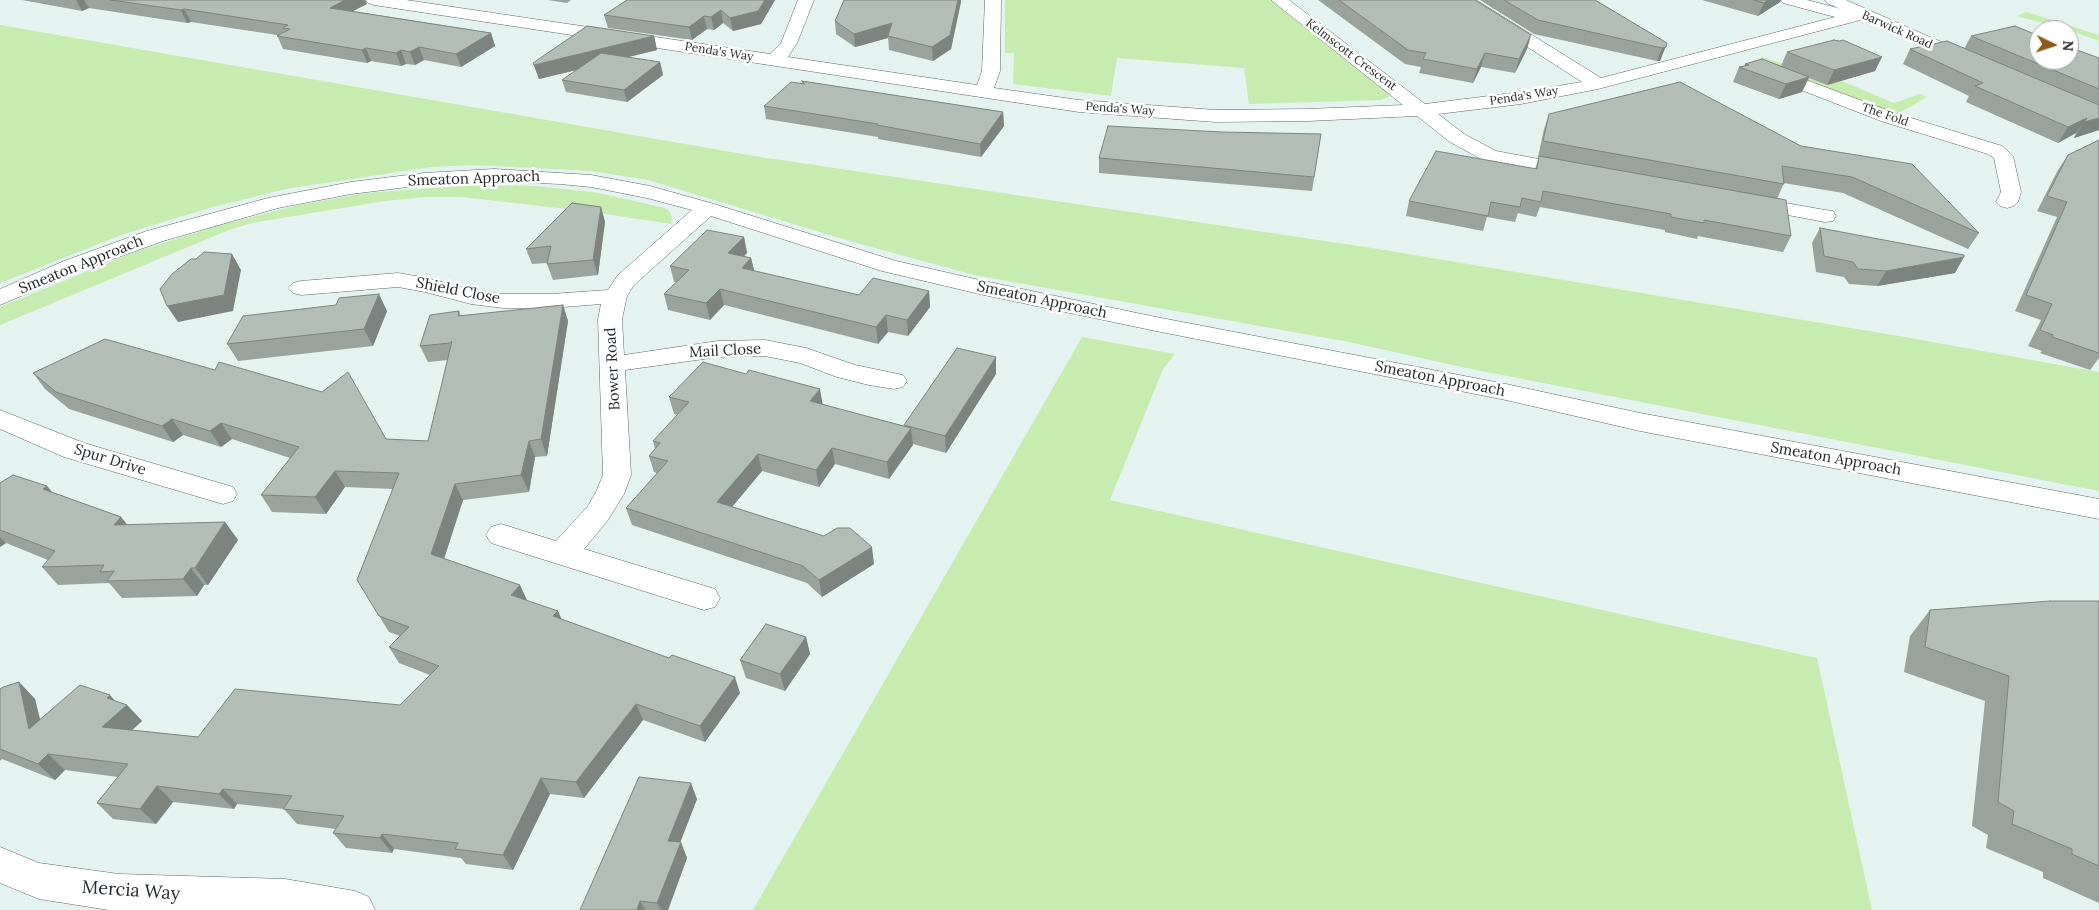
<!DOCTYPE html>
<html>
<head>
<meta charset="utf-8">
<style>
  body { margin:0 }
  #map { position:relative; width:2099px; height:910px; overflow:hidden; background:#e4f3ef; font-family:Lora,serif }
  canvas { display:block }
  .north { position:absolute; left:2029px; top:20px; width:50px; height:50px; box-sizing:border-box; background:#fff; border:1px solid #a7aaa9; border-radius:50%; rotate:94deg; font-size:14px; font-weight:700; line-height:20px; text-align:center; color:#242a28 }
  .north::after { content:''; display:block; margin:auto; width:18px; height:22px; background:#925816; clip-path:polygon(50% 0,100% 100%,50% 72%,0 100%) }
</style>
</head>
<body>
<div id="map">
<canvas width="2099" height="910"></canvas>
<div class="north">N</div>
</div>
<script>
const c = document.querySelector('canvas').getContext('2d');
c.lineJoin = 'round';
function fillPath(path, color) {
  c.fillStyle = color;
  c.fill(path, 'evenodd');
}
function toPath(rows) {
  const path = new Path2D();
  for (const r of rows) {
    path.moveTo(r[0], r[1]);
    for (let i = 2; i < r.length; i += 2) path.lineTo(r[i], r[i + 1]);
  }
  return path;
}
function trace(path, color, width, dash) {
  c.strokeStyle = color;
  c.lineWidth = width;
  c.lineCap = dash ? 'butt' : 'round';
  c.setLineDash(dash || []);
  c.stroke(path);
}
function label(font, color, halo, rows, align = 'center') {
  c.font = font + ' Lora,serif';
  c.lineWidth = 5;
  c.setLineDash([]);
  c.textBaseline = 'middle';
  c.strokeStyle = halo;
  c.fillStyle = color;
  for (const [text, x, y, turn = 0] of rows) {
    c.save();
    c.translate(x, y);
    c.rotate((+turn || 0) * Math.PI / 180);
    c.textAlign = isNaN(turn) ? turn : align;
    if (halo) c.strokeText(text, 0, 0);
    c.fillText(text, 0, 0);
    c.restore();
  }
}
fillPath(toPath([
  [1005,0,1270,0,1388,92,1390,96,1381,100,1249,104,1244,68,1117,58,1111,96,1013,84,1014,53,1005,53],
  [2027,12,2099,35,2099,41,2069,30,2016,16],
  [0,25,754,156,1372,248,1899,336,2099,372,2099,491,1466,368,1349,342,974,275,846,240,648,180,591,171,475,165,431,167,286,189,213,207,124,234,0,283],
  [1762,57,1808,72,1832,77,1894,103,1920,94,1927,97,1894,116,1752,61,1755,60,1769,66,1773,63,1759,58],
  [472,185,537,186,599,193,665,208,670,212,672,218,671,224,593,212,461,197,424,197,385,201,252,223,229,230,0,325,0,307,132,253,217,226,299,205,366,193],
  [1082,337,1175,354,1163,369,1110,500,1817,658,1872,910,753,910]
]), '#c7ecb0');
const street = toPath([
  [366,0,406,0,770,54,781,43,798,0,814,0,797,43,788,57,977,85,982,71,985,0,1001,0,1000,71,994,88,1079,100,1216,110,1308,109,1403,105,1271,0,1289,0,1425,104,1521,92,1582,82,1459,3,1457,0,1476,0,1601,78,1835,17,1783,3,1781,0,1807,0,1853,12,1862,10,1868,12,1870,15,1868,18,1598,89,1521,104,1438,114,1464,134,1496,151,1581,167,1584,171,1581,175,1574,177,1483,160,1450,142,1417,116,1308,121,1216,122,1079,112,374,5,368,3,366,0],
  [1771,67,1895,113,2002,146,2013,156,2021,192,2018,202,2014,206,2007,208,2000,206,1996,202,2001,192,1994,158,1988,154,1881,121,1765,76,1762,72,1765,68,1771,67],
  [494,169,591,175,650,186,714,204,896,261,984,281,1156,317,1506,384,1640,413,2099,499,2099,519,1640,431,1506,400,1156,331,984,295,882,271,711,216,634,285,627,296,622,319,624,355,718,341,765,340,806,348,855,365,903,375,907,381,903,387,894,389,869,385,837,377,800,363,765,356,718,357,625,370,631,475,624,494,608,520,584,549,715,589,720,598,715,607,704,610,491,543,486,535,491,527,501,524,556,541,588,506,596,492,603,475,598,319,601,304,551,308,503,308,471,304,425,292,398,287,301,295,293,293,289,288,293,283,301,281,398,273,427,278,472,290,503,294,551,294,608,290,618,275,692,210,647,198,591,187,560,184,494,181,424,185,351,194,278,208,163,241,80,271,0,305,0,289,64,261,147,231,268,198,351,182,424,173,494,169],
  [1752,197,1825,210,1833,211,1836,216,1833,221,1825,222,1745,207,1741,203,1745,199,1752,197],
  [0,410,84,443,233,487,237,494,233,501,223,504,64,457,0,429,0,410],
  [0,847,39,863,119,874,285,879,355,891,369,897,375,910,109,910,39,899,0,883,0,847]
]);
const secondary = toPath([
  [1825,0,1846,0,1971,55,1974,59,1971,63,1965,64,1959,63,1827,3,1825,0]
]);
trace(street, '#5c6866', 1);
trace(secondary, '#5c6866', 1);
fillPath(street, '#fff');
fillPath(secondary, '#fff');
fillPath(toPath([
  [22,0,365,0,367,4,353,11,491,33,495,46,461,67,424,60,415,65,406,64,401,66,371,61,367,63,283,49,277,35,191,22,187,23,89,8,82,11],
  [548,0,571,0,567,3],
  [775,0,761,24,733,31,723,23,714,30,707,29,692,40,608,28,604,15],
  [844,0,961,0,951,49,933,61,889,50,888,38,855,47,836,34,835,21],
  [1318,0,1475,0,1531,35,1527,49,1515,73,1481,67,1473,83,1419,73,1421,67,1405,64],
  [1480,0,1595,0,1667,43,1660,61,1657,61,1534,34],
  [1702,0,1781,0,1780,2,1758,16],
  [654,36,657,50,628,57,660,62,663,75,627,102,566,92,562,80,577,70,539,79,533,63],
  [1971,36,2099,58,2099,130,2074,138,2076,133,2058,143,1966,102,1969,96,1903,64,1910,49,1964,49],
  [1787,52,1875,71,1827,85,1809,78,1802,92,1779,99,1733,82,1739,67,1744,66,1745,64,1781,66],
  [802,81,1003,112,1004,126,981,157,878,139,878,137,766,119,764,106,802,84],
  [1549,114,1801,146,1979,233,1968,249,1843,193,1784,183,1777,199,1791,236,1783,252,1698,236,1697,239,1665,232,1665,230,1540,207,1536,217,1518,213,1515,222,1487,217,1483,231,1406,216,1409,201,1535,169,1539,157,1538,157,1544,129],
  [1321,134,1312,191,1099,173,1099,158],
  [2099,140,2099,358,2090,370,2040,353,2042,351,2028,346,2041,320,2015,311,2057,217,2037,211,2058,170,2068,155],
  [601,207,605,222,598,275,553,280,547,264,547,263,532,264,526,249],
  [1820,228,1955,273,1877,286,1849,284,1844,277,1816,272,1812,243],
  [744,237,747,253,744,256,751,258,754,271,859,295,929,291,930,307,908,336,888,332,878,344,724,305,710,320,668,310,664,294,676,282,674,282,670,266],
  [563,305,568,321,547,456,535,457,529,492,463,500,444,559,527,601,562,619,740,693,705,742,643,720,584,798,550,794,513,870,466,864,461,858,394,849,392,853,346,848,333,833,336,829,297,824,284,809,237,804,234,809,173,802,156,824,113,819,97,803,118,777,65,770,55,780,2,759,0,761,0,689,19,682,35,699,40,719,114,701,127,705,142,721,132,730,198,737,400,705,430,675,399,663,389,647,400,636,389,632,357,580,393,489,345,487,326,514,272,512,261,495,290,458,232,439,221,447,183,435,173,442,69,409,45,389,33,373,386,439,428,441,448,360,428,362,420,346,459,311,461,316],
  [387,311,373,346,238,361,227,344],
  [996,374,946,453,913,444,889,479,835,464,819,487,762,471,732,507,874,564,822,597,807,583,632,525,626,508,657,473,654,472,649,456,655,449,653,441,678,415,674,414,669,397,823,405,904,426],
  [0,483,47,486,52,492,121,517,127,525,225,522,238,540,208,585,204,585,197,596,122,598,109,583,58,585,42,567,48,560,6,543,0,547],
  [2099,601,2099,903,2043,878,2043,872,1986,848,1988,835,1972,826,1985,701,1904,672,1910,636,1930,610],
  [806,637,810,654,785,691,746,678,740,660],
  [697,799,680,842,687,858,668,910,580,910]
]), '#99a39c');
fillPath(toPath([
  [76,0,84,0,89,8,82,11],
  [345,0,365,0,367,4,335,20,330,8],
  [765,0,775,0,761,24,733,31,730,18],
  [958,0,961,0,961,2,951,49,933,61,932,47],
  [1768,0,1781,0,1780,2,1758,16,1764,3],
  [184,9,191,22,187,23,181,10],
  [721,10,723,23,714,30,711,17],
  [704,16,707,29,692,40,689,27],
  [892,23,888,36,888,38,855,47,854,34],
  [491,33,495,46,461,67,456,54],
  [1531,35,1527,49,1515,73,1519,59],
  [654,36,657,50,539,79,534,65],
  [1667,43,1660,61,1657,61,1662,48],
  [419,47,424,60,415,65,410,52],
  [366,48,371,61,367,63,362,50],
  [401,50,406,64,401,66,396,53],
  [1485,53,1481,67,1473,83,1477,69],
  [1882,57,1875,71,1827,85,1834,70],
  [660,62,663,75,627,102,624,90],
  [1809,77,1802,92,1779,99,1786,84],
  [1003,112,1004,126,981,157,980,144],
  [2087,118,2076,133,2058,143,2068,127],
  [2099,118,2099,130,2074,138,2084,122],
  [601,207,605,222,598,275,593,260],
  [744,237,747,253,732,269,728,253],
  [232,254,241,270,233,311,178,322,167,306],
  [1964,257,1955,273,1877,286,1886,271],
  [751,258,755,274,742,268],
  [720,289,724,305,710,320,706,303],
  [929,291,930,307,908,336,907,320],
  [379,294,387,311,373,346,364,329],
  [563,305,568,321,547,456,541,439],
  [886,315,888,332,878,344,876,327],
  [996,357,996,374,946,453,945,436],
  [820,389,823,406,810,401],
  [172,419,183,435,173,442,162,426],
  [221,423,232,439,221,447,210,431],
  [911,428,913,445,889,479,887,462],
  [529,441,535,457,529,492,521,475],
  [832,448,835,464,819,487,816,470],
  [758,454,762,471,722,519,717,502],
  [335,471,345,487,326,514,315,497],
  [455,484,463,500,440,571,431,554],
  [47,486,62,504,43,489],
  [121,517,135,534,114,525],
  [225,522,238,540,208,585,195,568],
  [0,537,6,543,0,547],
  [872,547,874,564,822,597,819,580],
  [191,568,204,585,197,596,183,579],
  [520,585,528,602,511,595],
  [558,611,565,627,553,616],
  [806,637,810,654,785,691,780,674],
  [735,677,740,693,705,742,700,726],
  [19,682,35,699,46,744,29,729],
  [110,695,122,709,127,705,142,721,118,743,102,727,107,698],
  [636,704,643,720,584,798,576,782],
  [48,754,65,770,55,780,38,764],
  [541,778,550,794,513,870,503,855],
  [691,783,697,799,675,856,668,841],
  [157,786,173,802,156,824,140,809],
  [223,789,237,804,234,809,219,794],
  [382,834,394,849,392,853,380,838],
  [681,842,687,858,668,910,661,910,657,903],
  [640,901,645,910,637,910]
]), '#7d847f');
const building = toPath([
  [111,0,345,0,330,8,491,33,456,54,419,47,410,52,401,50,396,53,366,48,362,50,277,36,290,29,283,28,288,25,184,9,181,10,111,0],
  [627,0,765,0,758,11,730,18,721,10,711,17,704,16,689,27,604,15,627,0],
  [844,0,958,0,950,35,932,47,888,36,892,23,854,34,835,21,844,0],
  [1339,0,1475,0,1531,35,1519,59,1485,53,1477,69,1423,59,1426,53,1408,50,1339,0],
  [1504,0,1595,0,1667,43,1666,47,1662,48,1538,20,1504,0],
  [1754,0,1768,0,1764,3,1754,0],
  [587,26,654,36,534,65,533,63,587,26],
  [2015,26,2039,36,2039,60,2069,60,2069,47,2099,58,2099,89,1971,36,2015,26],
  [1834,40,1839,41,1843,40,1882,57,1834,70,1787,52,1834,40],
  [1947,41,2099,105,2099,118,2084,122,2087,118,2068,127,1975,86,1983,83,1910,49,1947,41],
  [601,53,660,62,624,90,562,80,601,53],
  [1762,59,1809,77,1786,84,1739,67,1749,65,1745,64,1762,59],
  [802,81,1003,112,980,144,877,125,878,124,764,106,791,82,805,84,802,81],
  [1680,82,1801,146,1912,164,1979,233,1852,177,1782,166,1784,184,1543,141,1549,114,1680,82],
  [1108,126,1222,132,1321,134,1314,177,1099,158,1108,126],
  [2099,140,2099,353,2052,337,2053,335,2040,330,2052,304,2026,295,2067,202,2047,196,2068,155,2099,140],
  [1436,151,1537,169,1539,156,1786,200,1791,236,1704,220,1704,223,1671,217,1671,214,1543,191,1541,202,1522,198,1520,207,1491,202,1488,216,1409,201,1436,151],
  [572,203,601,207,593,260,547,264,551,246,526,249,572,203],
  [1820,228,1964,255,1964,257,1886,271,1858,269,1853,262,1824,256,1820,228],
  [707,230,744,237,728,253,751,258,742,268,859,295,873,278,929,291,907,320,886,315,876,327,720,289,706,303,664,294,689,270,670,266,707,230],
  [204,252,232,254,224,295,167,306,160,289,172,274,191,259,196,259,204,252],
  [379,294,364,329,227,344,243,316,336,305,339,298,379,294],
  [563,305,541,439,529,441,521,475,455,484,431,554,520,585,511,595,558,611,553,616,669,658,672,655,735,677,700,726,636,704,576,782,541,778,503,855,455,849,458,843,382,834,380,838,333,833,344,816,283,809,292,796,223,789,219,794,157,786,140,809,97,803,128,764,48,754,38,764,0,749,0,689,3,687,19,682,29,729,80,685,110,695,107,698,127,705,102,727,198,737,235,689,400,705,439,666,389,647,409,627,379,616,357,580,399,473,335,471,315,497,261,495,299,447,221,423,210,431,172,419,162,426,56,392,33,373,105,339,215,370,219,362,322,392,348,372,386,439,428,441,452,341,450,343,420,346,430,315,459,311,458,316,563,305],
  [957,348,996,357,945,436,904,425,957,348],
  [703,362,746,374,749,370,820,389,810,401,911,428,887,462,832,448,816,470,758,454,717,502,824,536,837,528,850,528,872,547,819,580,803,566,626,508,668,461,649,456,660,443,653,441,689,402,669,397,703,362],
  [13,475,47,486,43,489,121,517,114,525,225,522,195,568,191,568,183,579,107,581,114,571,100,572,104,565,42,567,55,551,0,530,0,483,13,475],
  [2050,601,2099,601,2099,866,2072,854,2072,849,2012,824,2014,811,1998,802,2009,676,1925,647,1930,610,2050,601],
  [766,624,806,637,780,674,740,660,766,624],
  [639,777,691,783,668,841,681,842,657,903,640,901,637,910,580,910,639,777]
]);
fillPath(building, '#b2bdb5');
trace(building, '#7d847f', 1);
label('12px', '#242a28', '#fff', [
  ["Barwick Road",1897,30,24],
  ["Penda's Way",719,52,9],
  ["Kelmscott Crescent",1351,55,37],
  ["Penda's Way",1524,96,-9],
  ["Penda's Way",1120,109,4],
  ["The Fold",1885,115,19]
]);
label('15px', '#242a28', '#fff', [
  ["Smeaton Approach",474,179,-2],
  ["Smeaton Approach",81,265,-22],
  ["Shield Close",458,291,11],
  ["Smeaton Approach",1042,300,12],
  ["Mail Close",725,351,-3],
  ["Bower Road",613,369,-93],
  ["Smeaton Approach",1440,379,11],
  ["Smeaton Approach",1836,459,10],
  ["Spur Drive",110,460,17]
]);
label('18px', '#242a28', '#fff', [
  ["Mercia Way",131,891,4]
]);
</script>
</body>
</html>
